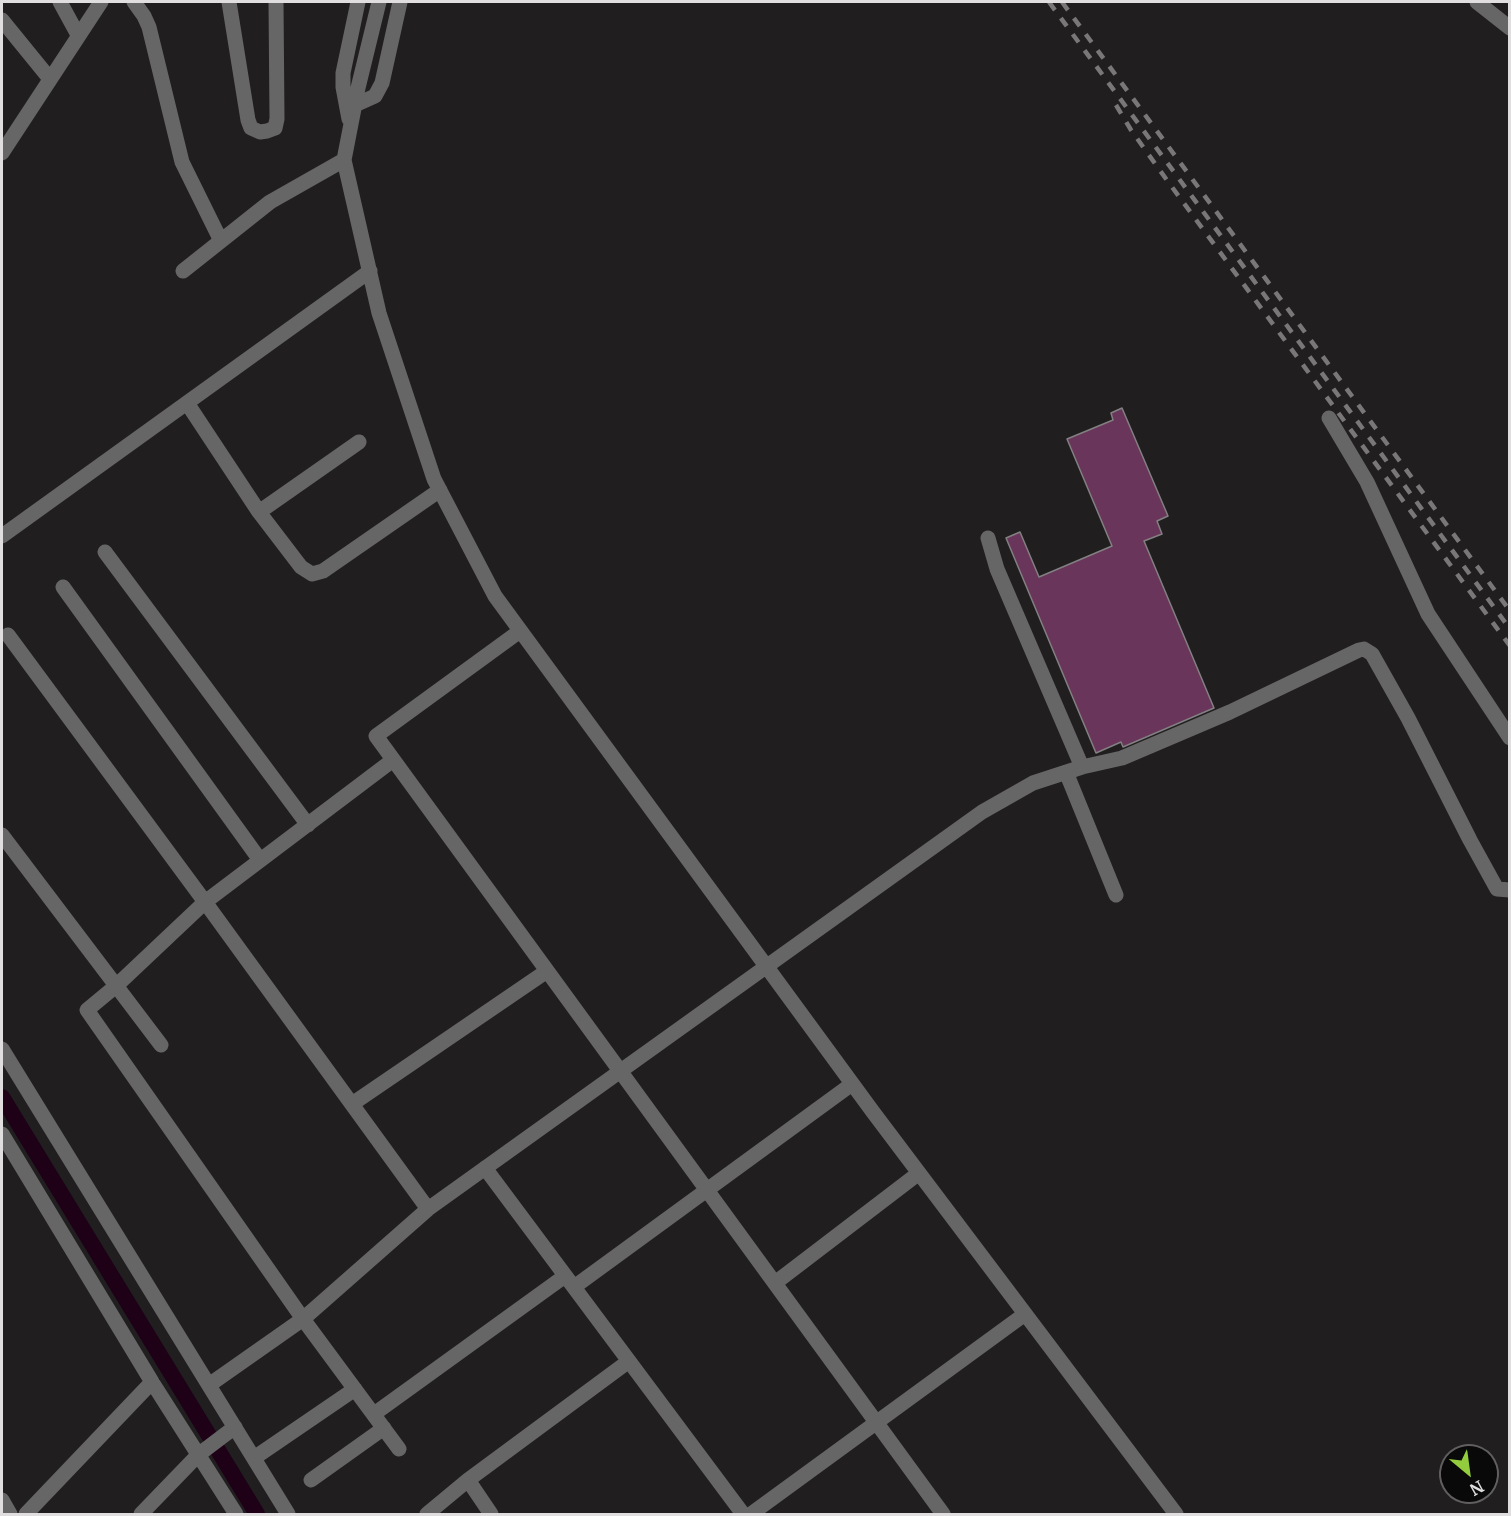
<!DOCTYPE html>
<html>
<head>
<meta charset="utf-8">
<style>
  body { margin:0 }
  #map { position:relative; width:1511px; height:1516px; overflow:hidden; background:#211e20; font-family:Merriweather,serif }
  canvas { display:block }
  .frame { position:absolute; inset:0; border:3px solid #e0dedf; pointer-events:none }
  .north { position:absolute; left:1439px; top:1444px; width:60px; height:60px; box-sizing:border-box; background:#0a0909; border:2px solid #605e5f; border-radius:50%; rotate:151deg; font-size:16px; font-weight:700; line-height:24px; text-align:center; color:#e0dedf }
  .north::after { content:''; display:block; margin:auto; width:21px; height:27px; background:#93cd3d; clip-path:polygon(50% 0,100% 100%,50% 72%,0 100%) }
</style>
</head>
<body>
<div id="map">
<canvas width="1511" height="1516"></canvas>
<div class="frame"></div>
<div class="north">N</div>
</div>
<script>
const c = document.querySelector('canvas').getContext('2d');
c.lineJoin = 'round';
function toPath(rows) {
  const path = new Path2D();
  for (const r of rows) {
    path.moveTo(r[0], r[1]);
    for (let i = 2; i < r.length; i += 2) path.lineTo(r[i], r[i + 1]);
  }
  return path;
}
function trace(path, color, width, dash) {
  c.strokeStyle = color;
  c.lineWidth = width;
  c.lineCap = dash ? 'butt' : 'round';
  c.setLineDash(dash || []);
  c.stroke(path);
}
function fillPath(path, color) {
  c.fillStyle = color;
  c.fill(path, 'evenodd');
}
trace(toPath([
  [2,1097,257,1514]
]), '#1e0017', 16);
const building = toPath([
  [1122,408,1168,516,1157,521,1162,534,1144,541,1214,708,1123,747,1121,742,1096,753,1006,538,1020,532,1039,577,1112,546,1067,439,1113,420,1111,413,1122,408]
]);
fillPath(building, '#69355a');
trace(building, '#838082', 1.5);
trace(toPath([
  [60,2,78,35],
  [134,2,144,16,149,27,182,162,221,241],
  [229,2,248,120,251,128,260,132,267,131,275,128,277,119,276,2],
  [379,2,358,88,344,160,379,313,434,479,495,596,873,1112,1176,1514],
  [1477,2,1510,28],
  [2,20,50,79],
  [355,105,375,96,382,83,400,2],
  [349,119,343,87,343,73,358,2],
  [2,153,101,2],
  [183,271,270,202,344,160],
  [187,403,259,512,301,567,312,574,323,571,440,490],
  [1329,418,1367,482,1428,614,1510,738],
  [259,512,359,442],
  [2,536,370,271],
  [988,538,997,569,1082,767],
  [105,552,308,825],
  [63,587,260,860],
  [520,631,376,736,943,1514],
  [8,635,205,902,428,1209],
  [393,760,205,902,116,986,87,1010,303,1319,399,1449],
  [1066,772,1116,895],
  [2,835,161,1045],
  [2,1049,288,1514],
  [352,1104,547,971],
  [2,1134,152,1382,236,1514],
  [485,1168,743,1514],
  [775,1283,919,1173],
  [574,1287,852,1084],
  [209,1385,303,1319,428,1209,982,812,1033,783,1082,767,1122,758,1230,712,1359,650,1364,649,1372,654,1408,718,1470,840,1497,889,1510,890],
  [374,1414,565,1276],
  [254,1458,355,1389],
  [311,1480,384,1428],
  [468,1480,491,1514],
  [2,1500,10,1514],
  [26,1514,152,1382],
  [141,1514,198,1455,235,1427],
  [427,1514,468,1480,629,1361],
  [751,1514,1025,1314]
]), '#676667', 15);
trace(toPath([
  [1049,2,1510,629],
  [1062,2,1510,611],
  [1116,105,1131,130,1169,183,1510,646]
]), '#797778', 4.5, [10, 10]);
</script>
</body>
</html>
